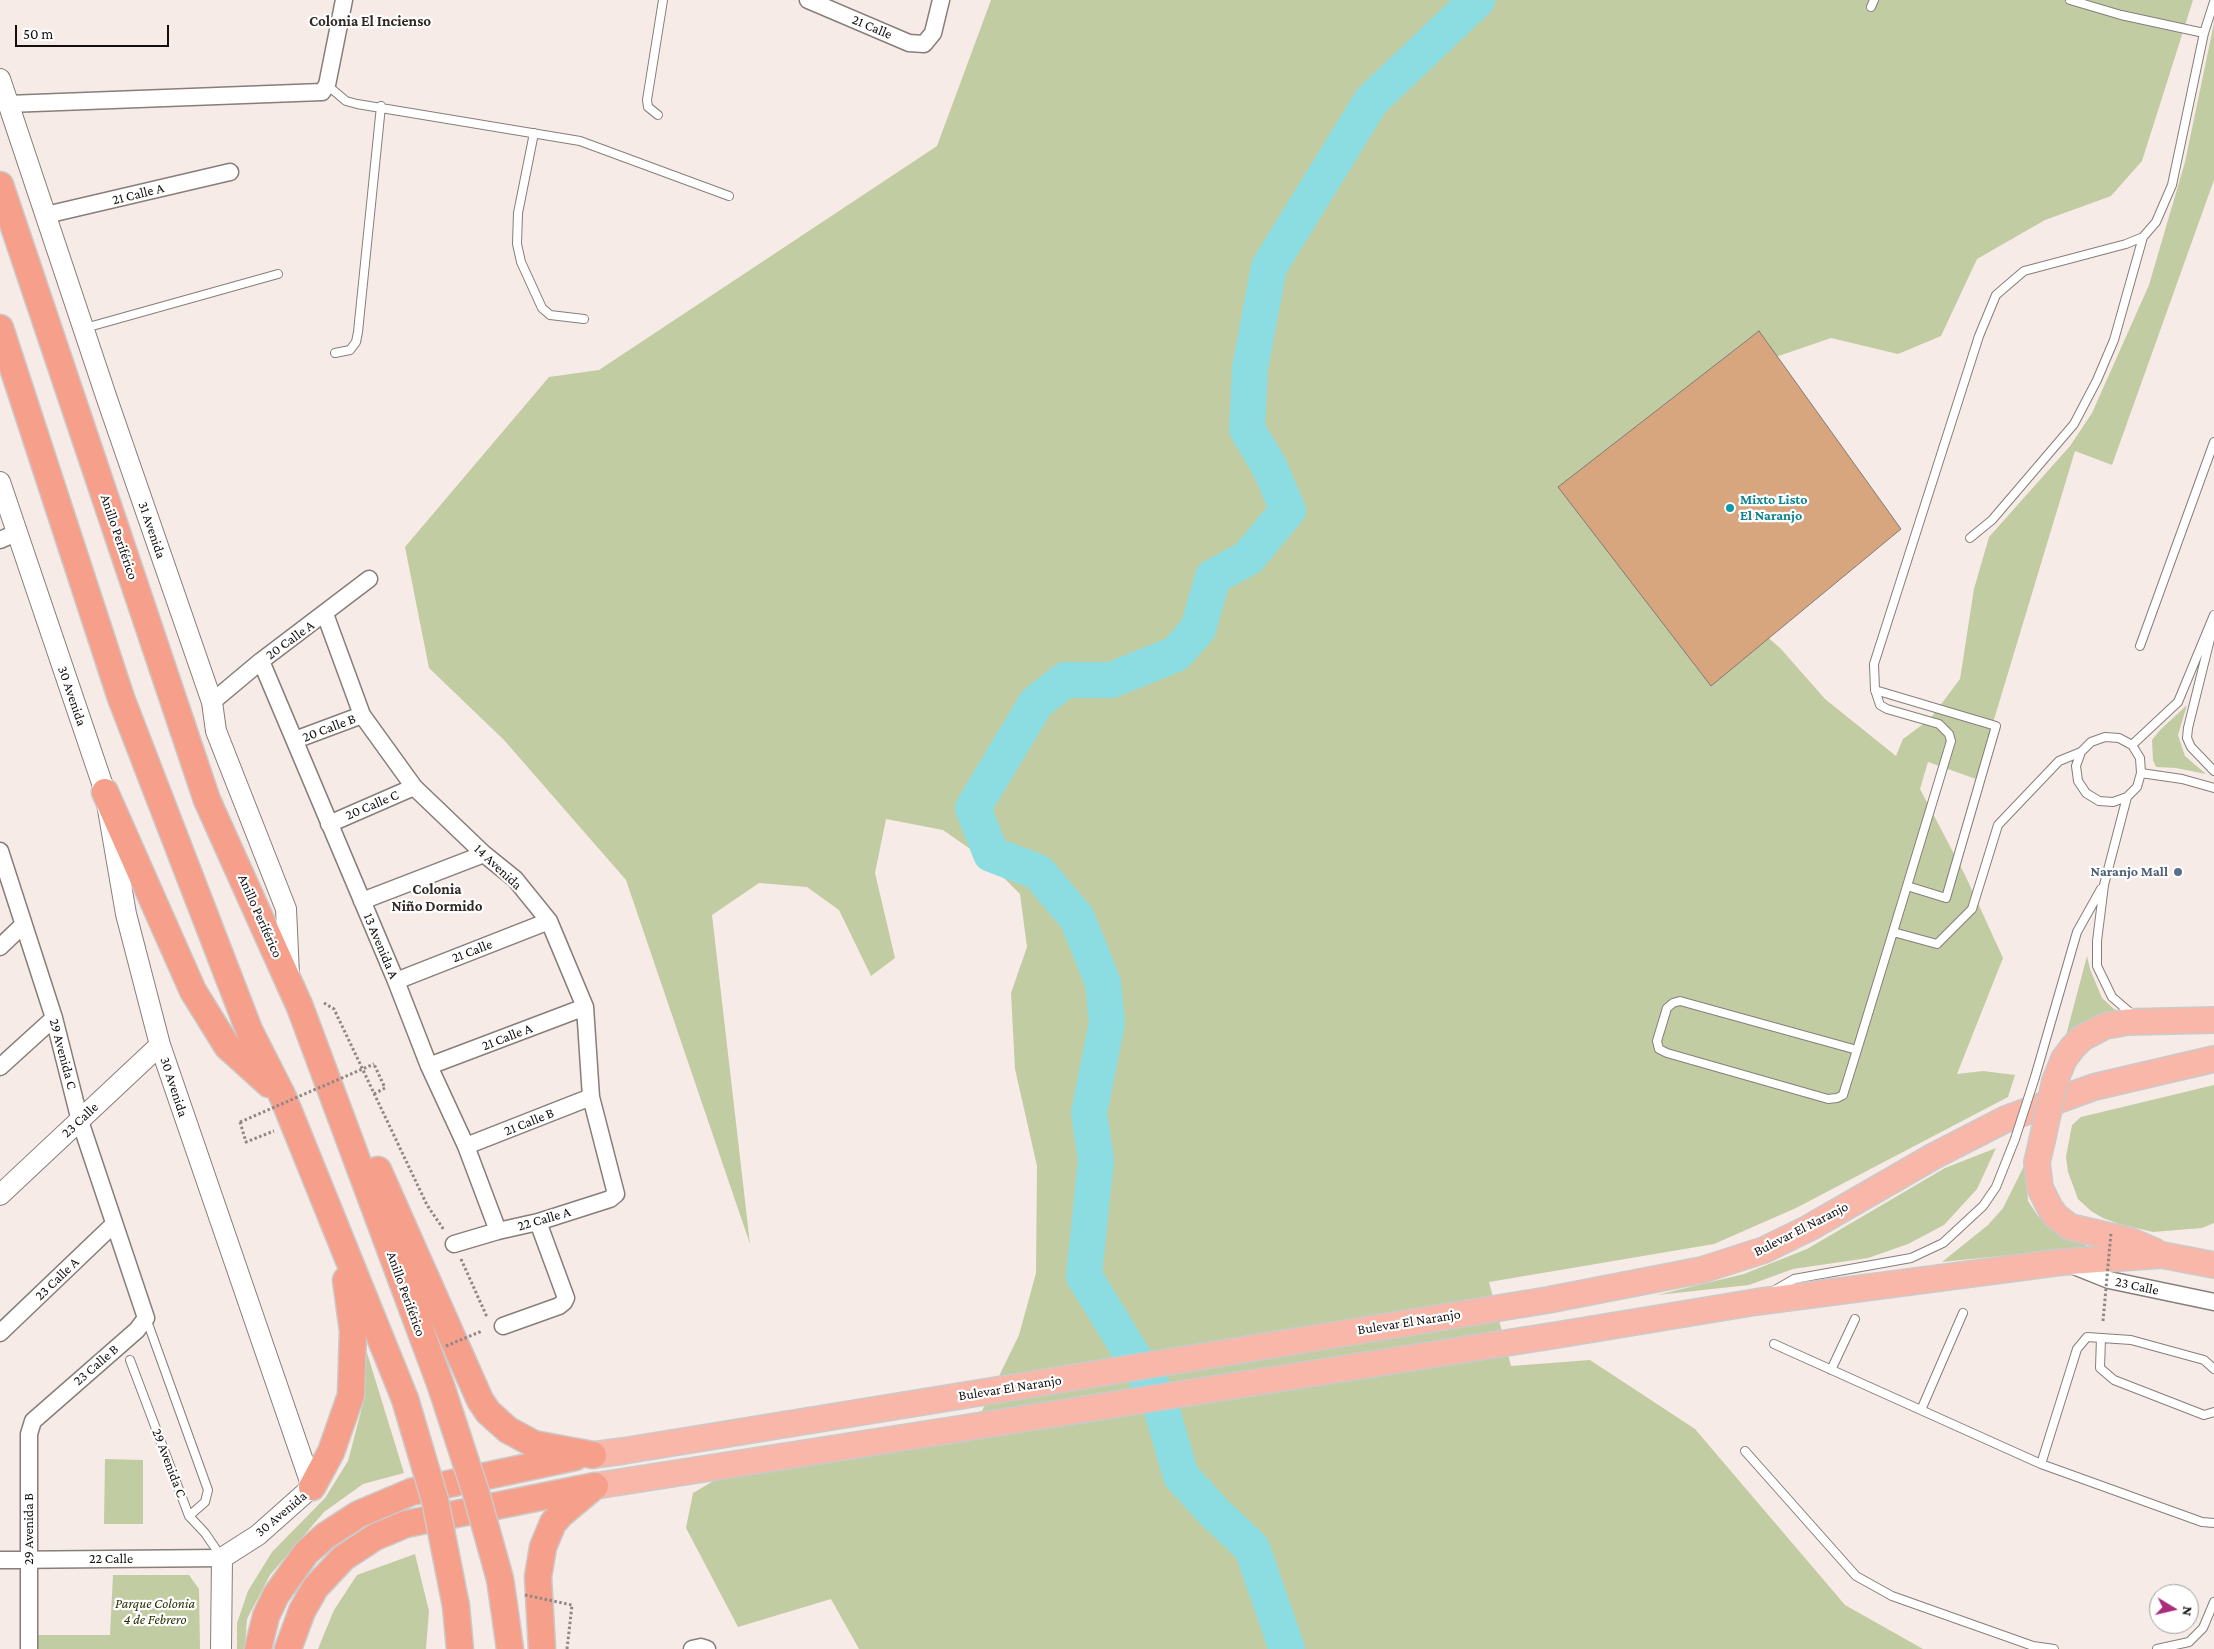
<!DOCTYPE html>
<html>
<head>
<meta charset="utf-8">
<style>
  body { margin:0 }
  #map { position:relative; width:2214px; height:1649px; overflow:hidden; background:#f6ebe6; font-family:"Crimson Pro",serif }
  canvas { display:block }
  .north { position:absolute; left:2149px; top:1584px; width:50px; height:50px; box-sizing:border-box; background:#fff; border:1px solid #a09f9f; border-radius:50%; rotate:99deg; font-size:14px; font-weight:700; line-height:20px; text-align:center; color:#120f0e }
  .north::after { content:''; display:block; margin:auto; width:18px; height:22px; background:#ab2c7c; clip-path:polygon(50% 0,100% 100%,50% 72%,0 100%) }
  .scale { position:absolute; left:15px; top:25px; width:154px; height:22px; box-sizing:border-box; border:2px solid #120f0e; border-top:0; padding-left:6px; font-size:15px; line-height:18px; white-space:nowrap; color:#120f0e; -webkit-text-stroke:4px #fff; paint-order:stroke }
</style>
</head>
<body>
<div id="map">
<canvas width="2214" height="1649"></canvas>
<div class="north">N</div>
<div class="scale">50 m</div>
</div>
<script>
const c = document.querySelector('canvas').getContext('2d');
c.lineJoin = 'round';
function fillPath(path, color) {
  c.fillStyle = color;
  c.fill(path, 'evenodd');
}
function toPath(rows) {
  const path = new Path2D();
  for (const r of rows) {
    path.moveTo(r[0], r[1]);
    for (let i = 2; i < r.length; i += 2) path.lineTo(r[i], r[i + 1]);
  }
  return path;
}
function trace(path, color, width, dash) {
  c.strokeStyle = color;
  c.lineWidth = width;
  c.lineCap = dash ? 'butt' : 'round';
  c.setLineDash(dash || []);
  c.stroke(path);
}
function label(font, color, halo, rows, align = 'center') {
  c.font = font + ' "Crimson Pro",serif';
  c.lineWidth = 4.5;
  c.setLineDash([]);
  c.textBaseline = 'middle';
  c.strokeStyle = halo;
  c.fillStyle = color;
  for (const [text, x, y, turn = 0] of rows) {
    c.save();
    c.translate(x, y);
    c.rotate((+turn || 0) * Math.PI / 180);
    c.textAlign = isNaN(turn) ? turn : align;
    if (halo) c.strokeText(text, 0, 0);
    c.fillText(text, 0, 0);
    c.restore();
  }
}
fillPath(toPath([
  [991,0,2193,0,2142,161,2111,196,2045,220,1977,259,1941,336,1898,354,1831,338,1767,360,1711,586,1781,649,1825,699,1896,756,1903,739,1930,719,1960,679,1974,589,1989,537,2070,446,2092,413,2149,285,2185,162,2214,23,2214,180,2112,465,2075,451,1976,779,1928,762,1920,789,1965,875,2003,958,1957,1074,1983,1071,2015,1075,2008,1097,1796,1208,1714,1244,1489,1282,1511,1366,1590,1360,1695,1429,1845,1605,1923,1649,859,1649,831,1599,738,1627,686,1528,693,1493,737,1467,982,1411,1019,1335,1036,1273,1037,1166,1015,1069,1011,993,1027,947,1020,894,986,860,943,830,886,819,875,873,895,958,871,976,839,910,807,887,759,883,712,915,750,1244,626,880,504,740,429,668,405,547,549,377,599,370,937,146],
  [2187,705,2178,735,2185,756,2206,774,2176,768,2156,767,2153,760,2152,740,2160,730],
  [2087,956,2090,969,2102,998,2114,1009,2128,1016,2060,1058],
  [2214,1085,2214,1223,2202,1228,2153,1232,2119,1224,2103,1218,2091,1211,2078,1199,2068,1172,2066,1157,2072,1125,2081,1117],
  [1996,1148,1977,1189,1944,1225,1908,1244,1868,1258,1793,1269,1749,1285,1657,1295,1744,1274,1807,1249,1945,1168],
  [2025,1164,2028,1201,2038,1216,2053,1228,2089,1247,1942,1262,1988,1225,2003,1208],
  [364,1343,404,1473,363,1484,324,1512,270,1575,247,1619,245,1649,237,1649,237,1623,248,1591,272,1552,325,1498,348,1461,364,1400],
  [105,1459,143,1460,143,1524,104,1524],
  [415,1554,429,1611,426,1649,318,1649,334,1610,357,1575],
  [113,1575,189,1575,199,1589,200,1649,37,1649,37,1635,110,1635]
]), '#c2cca3');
trace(toPath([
  [1287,1649,1252,1548,1215,1513,1181,1476,1158,1397,1084,1276,1096,1160,1089,1113,1107,1023,1103,983,1077,918,1038,872,991,854,973,808,1036,703,1065,680,1111,680,1176,654,1198,629,1213,577,1248,558,1288,510,1270,468,1247,429,1250,368,1269,267,1371,101,1477,0]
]), '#8cdde2', 36);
const building = toPath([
  [1759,331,1901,529,1711,686,1558,487,1759,331]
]);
fillPath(building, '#d7a67e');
trace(building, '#827a74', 1);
const service = toPath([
  [2070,0,2121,15,2204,33],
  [1871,7,1874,0],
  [327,85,346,101,357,104,580,141,729,196],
  [658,115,648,107,647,100,663,0],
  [534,133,518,213,517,244,521,262,542,308,550,315,584,319],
  [85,328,278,274],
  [335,353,350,350,356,342,358,332,381,106],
  [1970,538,1992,520,2074,424,2097,380,2114,340,2143,237],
  [2214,623,2188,728,2187,738,2191,747,2214,771],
  [2140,646,2214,442],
  [1875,690,1996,726,1946,898,1907,886],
  [2132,745,2178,702,2214,615],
  [2141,773,2182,779,2214,788],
  [2127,797,2104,885,2097,941,2097,966,2112,997,2133,1015],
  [1893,932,1937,944,1972,909,1998,825,2059,761,2081,752,2091,742,2105,737,2119,738,2132,745,2140,758,2141,773,2137,787,2127,797,2113,802,2099,801,2086,793,2078,781,2076,766,2081,752],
  [1857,1050,1680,1001,1673,1003,1667,1008,1657,1041,1659,1049,1667,1053,1828,1099,1837,1098,1843,1095,1857,1050,1893,932,1907,886,1951,741,1949,734,1939,724,1887,709,1880,705,1875,690,1874,664,1979,336,1996,295,2024,271,2126,244,2143,237,2156,222,2172,185,2204,33,2214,2],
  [2035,1077,2077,932,2101,889],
  [1775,1290,1794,1279,1911,1258,1943,1243,1983,1206,1996,1187,2015,1139],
  [146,1318,208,1490,205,1502,189,1516],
  [2101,1338,2100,1368,2114,1380,2204,1415,2214,1412],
  [1774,1344,2041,1464,2202,1522,2214,1523],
  [130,1360,189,1516,205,1533,222,1558],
  [1831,1370,1855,1319],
  [1921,1410,1963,1313],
  [1745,1451,1856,1576,1892,1596,2033,1646,2054,1649],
  [2041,1464,2077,1349,2087,1337,2131,1340,2204,1360,2214,1369],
  [2157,1649,2189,1642,2203,1628,2214,1602]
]);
const minor = toPath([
  [808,0,909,43,924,44,933,33,941,0],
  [8,104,322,92,327,85,344,0],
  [46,215,230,172],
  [0,540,16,533],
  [325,614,362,715,414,787,484,854,515,879,549,921,585,1007,591,1097,616,1194,610,1199,538,1222,498,1231,454,1244],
  [261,661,396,981,429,1066,466,1146,498,1231],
  [212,702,261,661,369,579],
  [295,740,362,715],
  [329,824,414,787],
  [0,851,54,1018,80,1121,146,1318,137,1330,33,1421,29,1434,29,1649],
  [362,901,484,854],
  [0,947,23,925],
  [396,981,549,921],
  [429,1066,585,1007],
  [0,1067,54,1018],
  [466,1146,591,1097],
  [2069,1264,2109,1280,2214,1302],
  [503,1326,559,1306,564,1302,566,1298,538,1222],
  [0,1333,114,1224],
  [0,1560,222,1558],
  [692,1649,701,1647,707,1649]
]);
const tertiary = toPath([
  [0,79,108,402,212,702,216,731,286,909,289,975],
  [0,482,105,792,126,914,160,1045,312,1487,258,1535,222,1558,221,1649],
  [0,1195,160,1045]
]);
const primary = toPath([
  [2055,1081,2064,1059,2073,1047,2082,1038,2105,1026,2127,1022,2214,1020],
  [2042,1141,2037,1162,2040,1188,2050,1208,2056,1216,2070,1227,2131,1241,2154,1251],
  [593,1455,623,1451,1548,1300,1702,1270,1764,1250,1809,1228,1934,1156,2006,1119,2094,1087,2214,1059],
  [595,1486,1557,1335,1756,1302,2062,1262,2162,1255,2214,1265]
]);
const trunk = toPath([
  [0,185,207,800,300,1007,441,1386],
  [0,328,121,698,249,1030,283,1097,405,1399],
  [105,792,193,991,227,1046,269,1084],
  [378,1170,480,1400,488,1412,508,1430,534,1444,593,1455],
  [312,1487,331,1452,351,1395,353,1331,346,1280],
  [456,1606,460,1649],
  [504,1606,510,1649],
  [258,1649,266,1616,276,1595,306,1553,325,1536,359,1514,411,1492,575,1457],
  [288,1649,302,1611,315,1588,343,1558,375,1537,406,1524,595,1486],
  [542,1649,538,1577,543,1547,553,1523,561,1514,591,1489]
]);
trace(service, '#877e79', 10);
trace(minor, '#877e79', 19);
trace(tertiary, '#877e79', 22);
trace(primary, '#cbcaca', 28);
trace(trunk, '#cbcaca', 29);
trace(toPath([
  [324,1003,334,1009,427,1205,444,1230],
  [374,1094,385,1088,374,1064],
  [240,1122,246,1142,274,1131],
  [461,1259,487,1317],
  [567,1649,572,1605]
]), '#8f8784', 3, [2.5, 2.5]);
trace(service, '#fff', 8);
trace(minor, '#fff', 16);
trace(tertiary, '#fff', 20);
trace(primary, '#f8b7a8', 25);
trace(trunk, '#f69f8b', 26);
const serviceBridge = toPath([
  [2015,1139,2035,1077]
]);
const primaryBridge = toPath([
  [2042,1141,2055,1081]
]);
const trunkBridge = toPath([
  [441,1386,476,1493,500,1579,504,1606],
  [405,1399,435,1500,456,1606]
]);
trace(serviceBridge, '#877e79', 10, []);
trace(primaryBridge, '#cbcaca', 28, []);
trace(trunkBridge, '#cbcaca', 29, []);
trace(toPath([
  [240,1122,374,1064],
  [2103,1321,2111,1233],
  [446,1346,482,1331],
  [525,1595,572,1605]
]), '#8f8784', 3, [2.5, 2.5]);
trace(serviceBridge, '#fff', 8);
trace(primaryBridge, '#f8b7a8', 25);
trace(trunkBridge, '#f69f8b', 26);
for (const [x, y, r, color] of [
  [1730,508,5,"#0f9aa8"],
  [2178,872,5,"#5c6f8a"]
]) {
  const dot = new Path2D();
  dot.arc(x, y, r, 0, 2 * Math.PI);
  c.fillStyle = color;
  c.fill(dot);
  trace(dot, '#fff', 2);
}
label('14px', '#120f0e', '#fff', [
  ["21 Calle",872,27,23],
  ["21 Calle A",138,194,-14],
  ["31 Avenida",152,530,71],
  ["Anillo Periférico",119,537,71],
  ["20 Calle A",290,640,-36],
  ["30 Avenida",72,696,71],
  ["20 Calle B",329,728,-21],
  ["20 Calle C",372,805,-23],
  ["14 Avenida",498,867,43],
  ["Anillo Periférico",260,916,66],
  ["13 Avenida A",381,946,67],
  ["21 Calle",472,951,-21],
  ["21 Calle A",507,1037,-21],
  ["29 Avenida C",63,1054,75],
  ["30 Avenida",174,1087,72],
  ["23 Calle",80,1120,-43],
  ["21 Calle B",529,1122,-22],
  ["22 Calle A",544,1219,-16],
  ["Bulevar El Naranjo",1801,1229,-27],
  ["23 Calle A",57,1279,-44],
  ["23 Calle",2137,1286,12],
  ["Anillo Periférico",406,1294,70],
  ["Bulevar El Naranjo",1409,1322,-9],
  ["23 Calle B",96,1365,-41],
  ["Bulevar El Naranjo",1010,1388,-9],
  ["29 Avenida C",169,1463,69],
  ["30 Avenida",281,1514,-40],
  ["29 Avenida B",29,1529,-90],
  ["22 Calle",111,1559]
]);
label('bold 14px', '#0d838f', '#fff', [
  ["Mixto Listo",1740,500],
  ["El Naranjo",1740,516]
], 'left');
label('bold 14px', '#4e5e75', '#fff', [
  ["Naranjo Mall",2168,872]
], 'right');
label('italic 14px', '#2a3103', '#fff', [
  ["Parque Colonia",155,1604],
  ["4 de Febrero",155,1620]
]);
label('bold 15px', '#302824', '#fff', [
  ["Colonia El Incienso",370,21],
  ["Colonia",437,889],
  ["Niño Dormido",437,906]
]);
</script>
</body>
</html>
